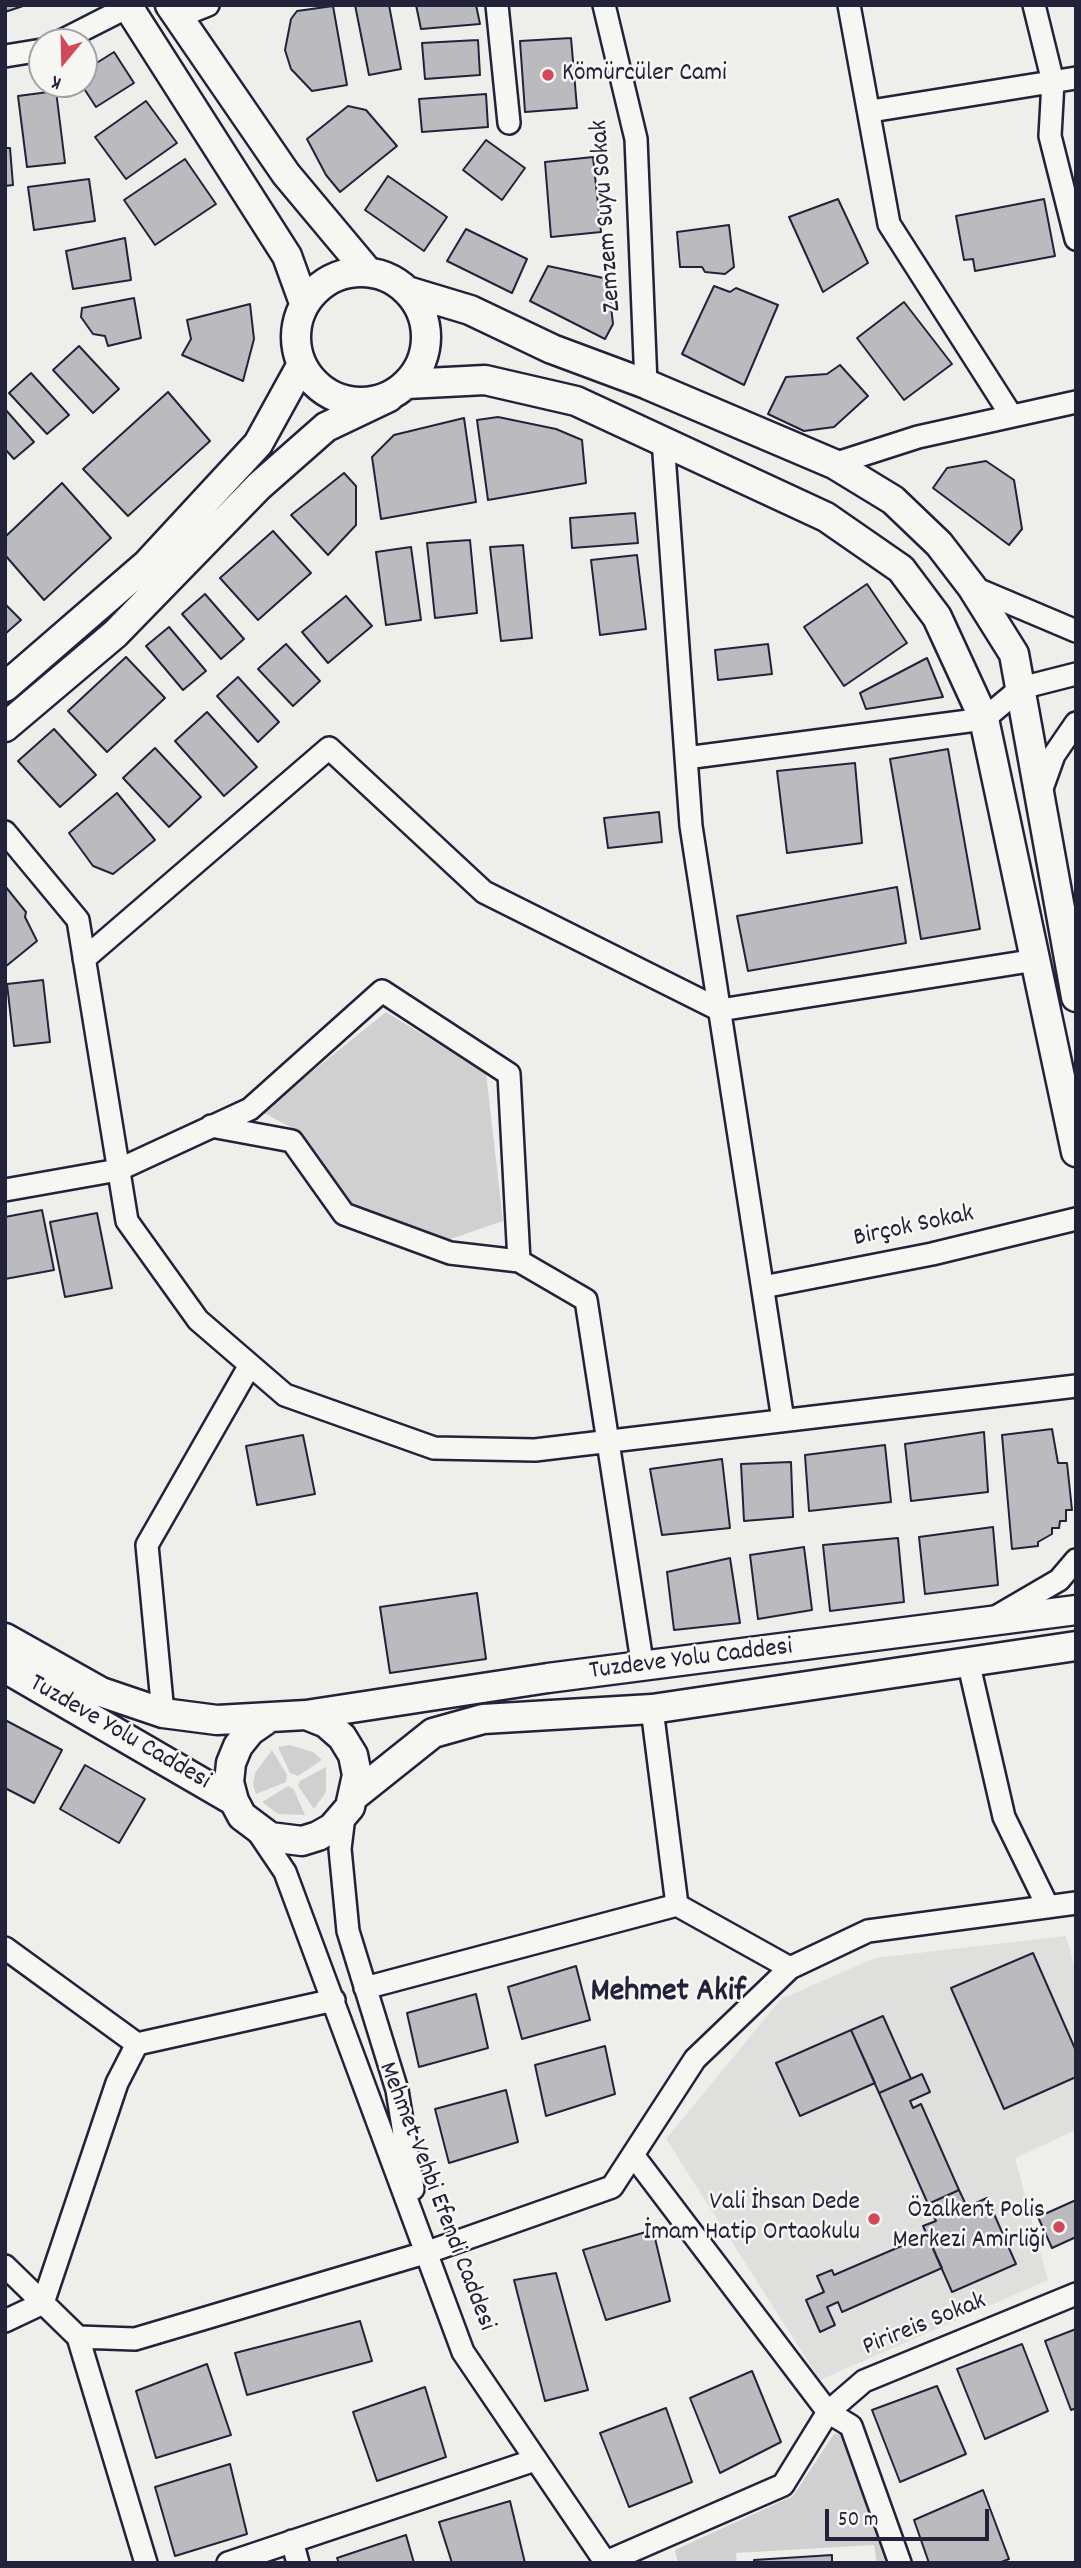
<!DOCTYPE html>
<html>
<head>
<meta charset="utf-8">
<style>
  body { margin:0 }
  #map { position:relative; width:1081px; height:2568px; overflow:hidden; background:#eeeeeb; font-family:Dekko,sans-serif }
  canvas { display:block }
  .frame { position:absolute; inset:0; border:7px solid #22223b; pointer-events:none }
  .north { position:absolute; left:28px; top:28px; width:70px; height:70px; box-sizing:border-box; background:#f6f6f2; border:2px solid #a1a1a9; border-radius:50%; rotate:199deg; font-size:19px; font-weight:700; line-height:28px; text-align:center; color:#22223b }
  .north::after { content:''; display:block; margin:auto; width:24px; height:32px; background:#d1495b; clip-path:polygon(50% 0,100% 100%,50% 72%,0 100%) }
  .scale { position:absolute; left:825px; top:2509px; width:164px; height:32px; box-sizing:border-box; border:4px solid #22223b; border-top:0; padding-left:9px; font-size:21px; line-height:24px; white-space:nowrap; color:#22223b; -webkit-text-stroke:5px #f6f6f2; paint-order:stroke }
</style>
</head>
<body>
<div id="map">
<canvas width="1081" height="2568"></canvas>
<div class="frame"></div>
<div class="north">K</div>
<div class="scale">50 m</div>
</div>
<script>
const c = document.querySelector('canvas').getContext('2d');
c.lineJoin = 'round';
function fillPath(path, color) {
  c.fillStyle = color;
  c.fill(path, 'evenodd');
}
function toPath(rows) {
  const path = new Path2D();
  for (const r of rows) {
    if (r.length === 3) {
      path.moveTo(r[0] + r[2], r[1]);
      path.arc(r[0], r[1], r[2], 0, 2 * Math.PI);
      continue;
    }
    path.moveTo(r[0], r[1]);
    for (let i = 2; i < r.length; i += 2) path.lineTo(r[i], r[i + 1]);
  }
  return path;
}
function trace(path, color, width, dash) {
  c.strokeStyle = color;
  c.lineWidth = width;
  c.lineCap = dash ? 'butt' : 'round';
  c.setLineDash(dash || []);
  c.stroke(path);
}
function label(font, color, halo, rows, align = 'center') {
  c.font = font + ' Dekko,sans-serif';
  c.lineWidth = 5;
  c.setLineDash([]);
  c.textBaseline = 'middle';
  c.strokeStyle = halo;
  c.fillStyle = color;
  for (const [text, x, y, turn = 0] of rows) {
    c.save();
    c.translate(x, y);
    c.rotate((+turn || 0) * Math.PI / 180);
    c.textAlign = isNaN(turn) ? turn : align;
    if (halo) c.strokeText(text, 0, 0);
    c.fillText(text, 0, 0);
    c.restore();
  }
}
fillPath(toPath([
  [1066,1936,1076,1972,1076,2130,1015,2158,1048,2280,820,2380,666,2139,781,1999,875,1958]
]), '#dfdfde');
fillPath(toPath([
  [386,1012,486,1073,503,1221,442,1242,347,1202,300,1132,262,1112],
  [290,1745,313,1752,322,1760,298,1776,290,1773,278,1747],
  [272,1750,287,1775,286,1782,256,1794,253,1784,255,1773],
  [326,1767,326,1792,314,1809,298,1786,300,1781],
  [288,1786,294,1790,305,1815,278,1814,262,1802],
  [834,2434,844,2434,890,2563,877,2563,874,2545,736,2553,737,2563,678,2563,675,2550,793,2496]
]), '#d0d0d1');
const building = toPath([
  [5,5,26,5,5,12,5,5],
  [355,5,389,5,401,69,369,75,355,5],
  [416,5,476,5,480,24,421,29,416,5],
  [333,6,347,85,312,91,291,69,285,50,291,19,297,11,333,6],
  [571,38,577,108,525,112,520,41,571,38],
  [478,40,480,75,425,79,422,43,478,40],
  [114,52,134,83,96,107,81,84,84,84,84,71,114,52],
  [56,91,65,163,27,167,18,96,56,91],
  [486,94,488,127,422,132,419,99,486,94],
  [146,101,177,143,126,179,95,137,146,101],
  [348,106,366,110,397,146,340,192,326,175,307,139,348,106],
  [486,140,525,168,502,200,463,170,486,140],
  [5,148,10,148,13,185,5,186,5,148],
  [593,157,601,232,551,237,545,162,593,157],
  [185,159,216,204,155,245,124,200,185,159],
  [388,176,447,217,424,251,365,210,388,176],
  [89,179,95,221,34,230,28,187,89,179],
  [838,199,868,263,823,292,789,217,838,199],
  [1044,199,1055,256,975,271,973,259,964,260,956,216,1044,199],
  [729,225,734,267,725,274,705,272,702,267,680,267,677,232,729,225],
  [466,229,527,259,512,293,447,261,466,229],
  [125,238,131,280,73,289,66,251,125,238],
  [548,266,608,279,613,324,605,339,530,301,548,266],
  [714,286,730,292,736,288,778,305,744,385,682,354,714,286],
  [134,298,141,338,108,346,105,336,93,334,81,317,82,308,134,298],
  [904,302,952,364,904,400,857,338,904,302],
  [250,304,254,339,243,381,182,355,191,339,187,320,250,304],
  [79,346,119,389,93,413,53,370,79,346],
  [840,365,868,396,834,427,804,431,768,414,786,377,827,374,840,365],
  [31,373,69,415,47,434,9,393,31,373],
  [168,392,210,441,128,516,83,469,168,392],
  [5,409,34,442,14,459,5,449,5,409],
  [498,417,556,429,582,440,586,483,488,500,477,420,498,417],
  [464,418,476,502,381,519,372,457,394,435,464,418],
  [986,461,1014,480,1022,529,1009,545,933,488,947,468,986,461],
  [344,473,356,486,356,525,328,555,291,515,344,473],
  [62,483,111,538,44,600,5,555,5,537,62,483],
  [635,513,638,543,572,548,570,518,635,513],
  [273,531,311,573,258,620,220,578,273,531],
  [470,540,477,613,435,618,427,543,470,540],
  [523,545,532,638,501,641,490,547,523,545],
  [411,547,421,620,386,625,376,552,411,547],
  [637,555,646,629,600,635,591,560,637,555],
  [867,584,907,643,844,686,804,627,867,584],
  [205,594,244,639,221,659,182,614,205,594],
  [346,596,372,626,328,663,302,632,346,596],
  [5,604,21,620,5,634,5,604],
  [169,627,206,671,183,690,146,646,169,627],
  [286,644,320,681,293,706,258,669,286,644],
  [768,644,772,674,718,680,715,650,768,644],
  [126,657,165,698,107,752,68,711,126,657],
  [927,658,943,697,866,709,860,693,927,658],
  [238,677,279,722,258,742,217,696,238,677],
  [207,712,257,767,224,796,175,741,207,712],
  [54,729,96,775,60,807,18,761,54,729],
  [155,748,201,797,169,827,123,778,155,748],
  [948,749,980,929,921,939,890,759,948,749],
  [855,763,862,843,787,853,777,771,855,763],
  [117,793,155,840,113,874,93,866,69,833,117,793],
  [659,812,662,842,608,848,604,818,659,812],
  [5,886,26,912,25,917,37,941,5,967,5,886],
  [897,887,906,943,748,971,737,916,897,887],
  [43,980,50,1042,14,1046,7,984,43,980],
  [42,1210,54,1270,5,1279,5,1217,42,1210],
  [97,1213,112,1288,65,1297,50,1222,97,1213],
  [1052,1429,1058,1463,1067,1463,1072,1510,1066,1510,1066,1521,1060,1521,1059,1528,1052,1528,1052,1534,1038,1542,1038,1546,1012,1549,1002,1435,1052,1429],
  [984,1432,988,1492,911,1501,905,1444,984,1432],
  [303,1435,315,1494,257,1505,246,1446,303,1435],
  [885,1445,891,1502,809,1511,805,1455,885,1445],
  [722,1459,730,1528,662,1535,650,1469,722,1459],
  [791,1462,793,1517,744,1521,741,1464,791,1462],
  [993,1527,998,1585,925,1594,919,1537,993,1527],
  [898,1538,904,1602,830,1611,823,1545,898,1538],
  [804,1547,812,1610,758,1619,750,1555,804,1547],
  [730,1558,740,1623,674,1630,667,1572,730,1558],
  [477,1593,486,1659,390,1673,380,1607,477,1593],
  [5,1720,62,1750,34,1803,5,1788,5,1720],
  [85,1765,145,1799,119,1843,60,1809,85,1765],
  [1033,1953,1076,2051,1076,2077,1004,2109,951,1988,1033,1953],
  [576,1966,590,2020,522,2039,508,1987,576,1966],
  [476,1994,488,2048,419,2067,407,2013,476,1994],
  [883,2016,911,2079,879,2093,851,2030,883,2016],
  [851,2030,875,2083,800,2116,776,2063,851,2030],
  [605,2046,615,2094,546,2116,535,2065,605,2046],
  [922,2074,930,2092,910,2101,913,2108,921,2104,959,2190,928,2204,879,2093,922,2074],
  [506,2090,518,2142,449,2163,435,2109,506,2090],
  [959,2190,967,2207,987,2198,1016,2264,952,2292,923,2226,936,2221,928,2204,959,2190],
  [1076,2200,1076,2237,1052,2248,1038,2217,1076,2200],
  [653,2230,670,2301,606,2320,583,2250,653,2230],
  [927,2235,942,2268,842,2312,838,2302,827,2307,835,2325,820,2332,806,2300,824,2292,817,2276,832,2270,834,2275,927,2235],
  [556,2273,588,2390,545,2401,514,2280,556,2273],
  [360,2321,372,2361,247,2395,235,2353,360,2321],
  [1076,2329,1076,2408,1071,2410,1045,2341,1076,2329],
  [1022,2344,1048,2411,985,2439,957,2369,1022,2344],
  [207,2364,231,2435,156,2458,136,2391,207,2364],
  [752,2371,781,2442,720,2473,690,2398,752,2371],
  [937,2386,966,2454,900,2482,872,2410,937,2386],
  [425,2387,446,2457,377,2481,353,2412,425,2387],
  [666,2408,692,2482,629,2507,600,2433,666,2408],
  [230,2464,247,2534,175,2556,155,2487,230,2464],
  [983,2490,1009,2559,999,2563,929,2563,914,2520,983,2490],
  [510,2501,525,2563,452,2563,439,2522,510,2501],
  [406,2535,414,2563,339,2563,337,2558,406,2535],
  [832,2555,832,2563,754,2563,754,2560,832,2555]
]);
fillPath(building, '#bbbbbf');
trace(building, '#22223b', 2);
const minor = toPath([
  [497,5,509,123],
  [604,5,636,139,646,384],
  [849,5,889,224,1011,415],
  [1034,5,1053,82,1050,136,1076,239],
  [178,17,208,5],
  [59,42,128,7],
  [5,56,42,50],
  [871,111,1076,78],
  [663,440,691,826,783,1420],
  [834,464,918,437,1076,402],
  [972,587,1076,631],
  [686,758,984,719,1021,688,1076,674],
  [1040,794,1054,755,1076,723],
  [5,832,78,920,127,1221,198,1320,285,1395,434,1448,535,1450,1076,1386],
  [84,959,329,748,484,892,720,1010,1036,960],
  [211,1126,292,1141,344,1214,450,1253,519,1261],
  [5,1190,118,1170,250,1109,382,991,509,1074,519,1261,586,1300,643,1668],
  [763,1287,932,1254,1076,1219],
  [999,1615,1059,1580,1076,1560],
  [968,1661,1004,1817,1048,1907],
  [652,1709,677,1905],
  [163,1713,147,1545,250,1365],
  [344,1816,340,1849,348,1931,397,2090,413,2189],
  [256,1829,285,1872,463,2352,606,2563],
  [5,1948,137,2044,334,2000],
  [365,1988,677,1905,790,1968],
  [633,2155,828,2412,851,2426,900,2563],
  [5,2266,78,2337,135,2339,428,2252,612,2187,695,2059,790,1968,868,1931,1076,1903],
  [5,2321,43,2303,117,2083,137,2044],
  [78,2337,146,2563],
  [292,2541,298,2563],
  [228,2563,535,2460],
  [604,2563,783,2485,828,2412,864,2381,1076,2294]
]);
const major = toPath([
  [127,5,287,256,304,303],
  [170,5,286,174,368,272],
  [361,337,65],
  [407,291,470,310,552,349,646,384,834,464,893,500,939,544,972,587,1014,654,1076,997],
  [407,384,485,380,576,401,826,517,901,569,937,617,984,719,1076,1152],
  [5,687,147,564,258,444,301,366],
  [5,727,115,634,259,486,326,427,389,397],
  [5,1638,101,1692,163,1713,217,1720,306,1715,326,1723,342,1737,353,1755,357,1775,350,1807,332,1828,318,1836,302,1841,270,1837,242,1816,234,1801,229,1782,231,1763,238,1746,250,1731,266,1720],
  [5,1668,234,1801],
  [306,1715,548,1678,1076,1610],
  [354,1796,433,1733,483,1719,652,1709,1076,1646]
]);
trace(minor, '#22223b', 26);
trace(major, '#22223b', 33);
trace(minor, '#f6f6f2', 21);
trace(major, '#f6f6f2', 28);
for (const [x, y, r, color] of [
  [548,75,7,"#d1495b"],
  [874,2219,7,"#d1495b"],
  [1059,2227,7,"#d1495b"]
]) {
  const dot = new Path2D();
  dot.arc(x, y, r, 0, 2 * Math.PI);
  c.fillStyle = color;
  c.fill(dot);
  trace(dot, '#f6f6f2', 2.5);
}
label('26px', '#22223b', '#f6f6f2', [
  ["Kömürcüler Cami",562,75,"left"],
  ["Vali İhsan Dede",860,2204],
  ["İmam Hatip Ortaokulu",860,2234],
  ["Özalkent Polis",1045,2212],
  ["Merkezi Amirliği",1045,2242]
], 'right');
label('26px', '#22223b', '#f6f6f2', [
  ["Zemzem Suyu Sokak",608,216,-94],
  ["Birçok Sokak",914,1228,-12],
  ["Tuzdeve Yolu Caddesi",691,1661,-7],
  ["Tuzdeve Yolu Caddesi",119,1734,30],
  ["Mehmet Vehbi Efendi Caddesi",435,2197,69],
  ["Pirireis Sokak",925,2326,-22]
]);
label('bold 33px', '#22223b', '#f6f6f2', [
  ["Mehmet Akif",668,1994]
]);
</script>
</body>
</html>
